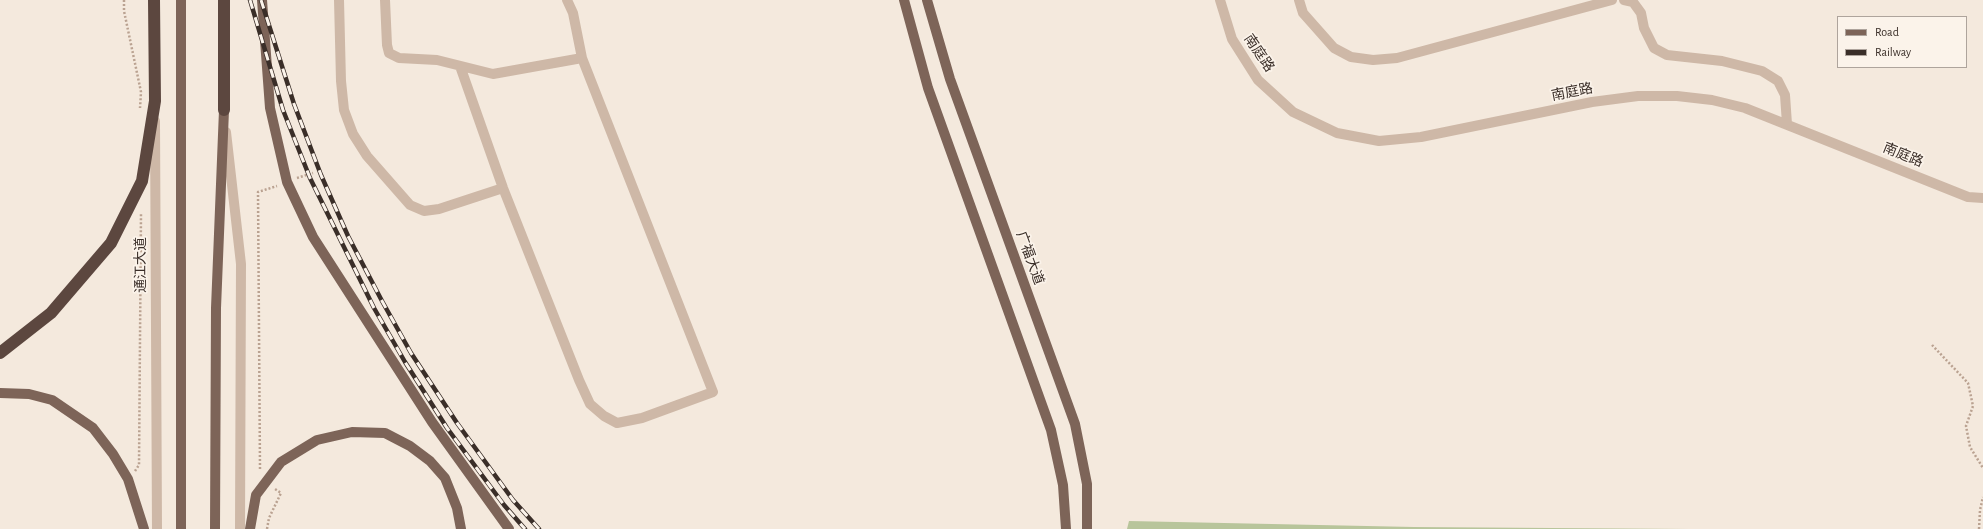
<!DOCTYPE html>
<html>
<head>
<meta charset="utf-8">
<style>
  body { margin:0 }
  #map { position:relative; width:1983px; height:529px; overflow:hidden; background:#f4e9dd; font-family:"Alegreya Sans",sans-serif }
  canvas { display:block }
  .legend { position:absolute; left:1837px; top:16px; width:130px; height:52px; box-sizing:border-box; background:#fbf3ea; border:1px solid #aea49c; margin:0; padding:5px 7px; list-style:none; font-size:12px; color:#3a2e28 }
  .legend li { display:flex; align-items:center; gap:8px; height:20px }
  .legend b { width:20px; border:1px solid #aea49c }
</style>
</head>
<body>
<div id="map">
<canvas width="1983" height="529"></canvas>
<ul class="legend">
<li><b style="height:5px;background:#7d6458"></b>Road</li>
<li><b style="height:5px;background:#3a2e28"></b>Railway</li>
</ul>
</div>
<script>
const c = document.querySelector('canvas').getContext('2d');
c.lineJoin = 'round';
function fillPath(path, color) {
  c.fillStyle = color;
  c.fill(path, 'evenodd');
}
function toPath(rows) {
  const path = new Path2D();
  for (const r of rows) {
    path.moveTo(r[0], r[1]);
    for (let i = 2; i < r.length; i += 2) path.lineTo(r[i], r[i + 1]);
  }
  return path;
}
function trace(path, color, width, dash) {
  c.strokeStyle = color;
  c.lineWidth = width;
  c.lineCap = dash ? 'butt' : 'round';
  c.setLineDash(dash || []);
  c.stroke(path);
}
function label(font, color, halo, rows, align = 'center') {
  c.font = font + ' "Alegreya Sans","Noto Sans SC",sans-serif';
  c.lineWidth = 3.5;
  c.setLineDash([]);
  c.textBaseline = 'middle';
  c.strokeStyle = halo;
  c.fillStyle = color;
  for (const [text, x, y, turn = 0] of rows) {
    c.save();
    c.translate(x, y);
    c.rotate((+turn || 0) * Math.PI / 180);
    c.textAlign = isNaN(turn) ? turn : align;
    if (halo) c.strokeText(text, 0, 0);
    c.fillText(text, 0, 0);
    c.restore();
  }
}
fillPath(toPath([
  [1129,521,1414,527,1689,529,1127,529]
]), '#b8c59b');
trace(toPath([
  [124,0,124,11,141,92,140,108],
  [297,178,313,173],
  [1932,345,1968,383,1973,406,1966,426,1970,447,1983,468],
  [260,469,258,192,277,186],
  [135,471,139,465,141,213],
  [267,529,269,518,281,493,275,489],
  [1979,529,1980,510,1983,497]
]), '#baa291', 2.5, [2, 2]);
trace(toPath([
  [339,0,341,81,344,110,353,134,367,156,410,205,424,211,439,209,503,188],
  [385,0,387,45,389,53,399,58,437,60,493,74,582,58,573,13,567,0],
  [1220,0,1232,39,1258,80,1293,112,1337,133,1379,141,1421,137,1592,102,1638,96,1677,96,1712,100,1745,108,1968,197,1983,198],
  [1299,0,1303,13,1334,48,1351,57,1373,60,1397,58,1612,0],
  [1624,0,1633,2,1641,13,1644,28,1654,48,1667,55,1722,61,1762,71,1778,81,1785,95,1787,124],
  [460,66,503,188,579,380,590,404,604,416,617,423,642,418,713,392,582,58],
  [155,121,157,529],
  [226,132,241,264,240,529]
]), '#ceb8a7', 10);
trace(toPath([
  [181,0,181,529],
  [262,0,270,108,287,182,313,237,432,422,509,529],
  [904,0,928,88,1051,430,1063,485,1066,529],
  [927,0,950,79,1075,424,1087,484,1087,529],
  [0,393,29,394,52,400,93,428,113,454,128,479,144,529],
  [215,529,216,308,224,110],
  [250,529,256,495,281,462,317,440,352,432,385,433,410,446,430,461,445,478,457,508,461,529]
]), '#7d6458', 10);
trace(toPath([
  [224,110,224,0],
  [0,353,51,313,111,243,142,181,155,101,154,0]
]), '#5c473f', 12);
const rail = toPath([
  [250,0,283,110,310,178,374,308,405,362,447,428,504,505,525,529],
  [261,0,294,104,321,175,348,236,382,301,411,353,457,423,513,500,539,529]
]);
trace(rail, '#3a2e28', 4.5);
trace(rail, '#fbf3ea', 3, [9]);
label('14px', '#3a2e28', '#fbf3ea', [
  ["南庭路",1259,53,56],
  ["南庭路",1572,92,-11],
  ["南庭路",1903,155,22],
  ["广福大道",1030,258,70],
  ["通江大道",141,265,-90]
]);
</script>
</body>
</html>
